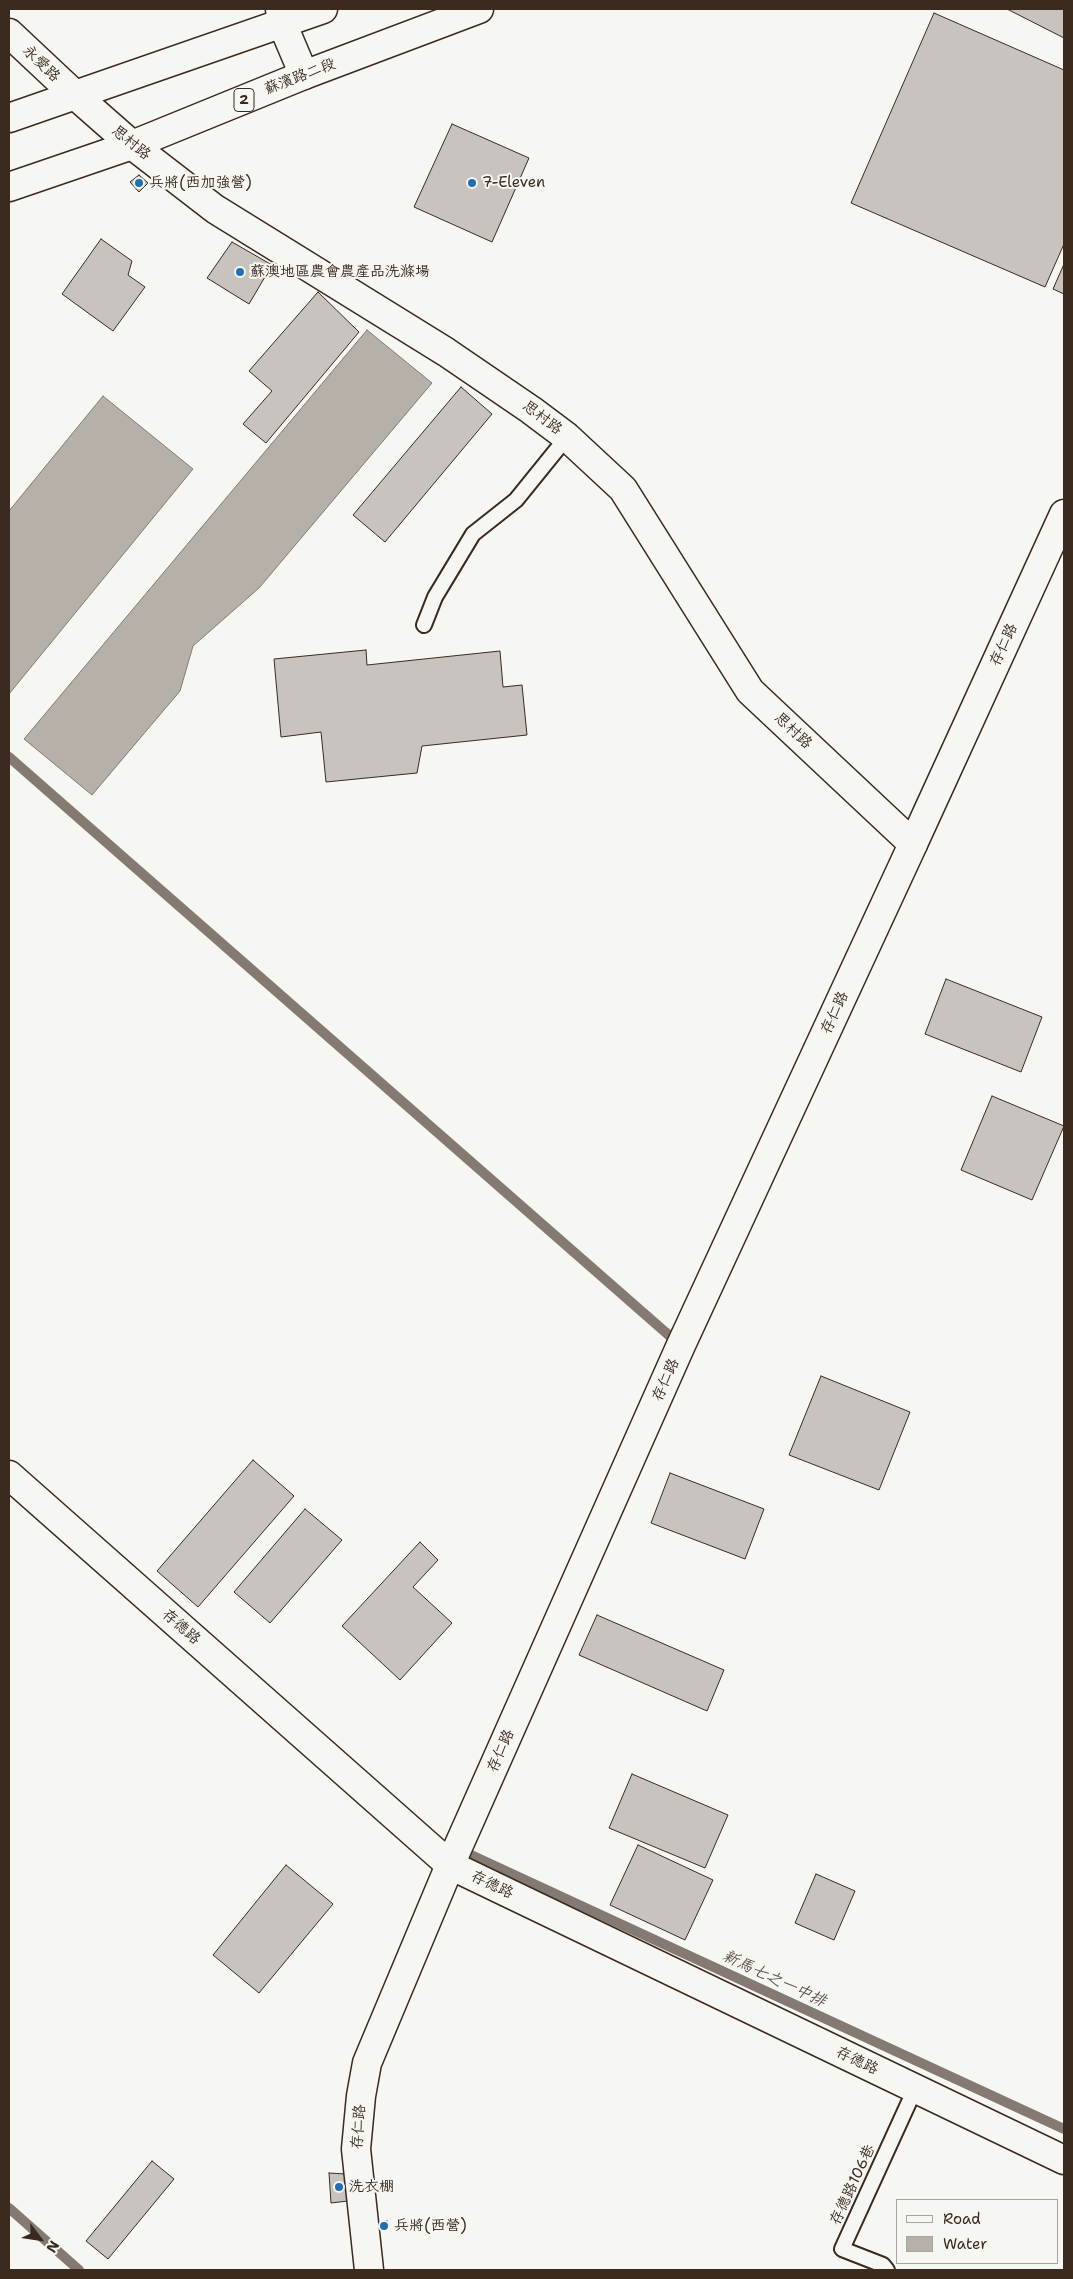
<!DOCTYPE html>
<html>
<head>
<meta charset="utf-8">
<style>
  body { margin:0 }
  #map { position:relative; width:1073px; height:2279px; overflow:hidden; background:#f6f6f2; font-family:"Shantell Sans",sans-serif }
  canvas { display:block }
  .frame { position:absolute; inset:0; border:10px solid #3b2a1e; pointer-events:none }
  .legend { position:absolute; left:896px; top:2199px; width:162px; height:65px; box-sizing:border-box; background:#f6f6f2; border:1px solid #aba49d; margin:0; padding:6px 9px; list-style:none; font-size:15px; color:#3b2a1e }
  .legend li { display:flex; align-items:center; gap:10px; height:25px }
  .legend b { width:25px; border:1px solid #aba49d }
  .north { position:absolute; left:15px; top:2214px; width:50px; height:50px; -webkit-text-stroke:4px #f6f6f2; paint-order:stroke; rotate:121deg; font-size:14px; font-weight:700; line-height:20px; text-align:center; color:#3b2a1e }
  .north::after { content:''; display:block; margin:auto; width:18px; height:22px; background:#3b2a1e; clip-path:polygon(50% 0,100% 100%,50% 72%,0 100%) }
</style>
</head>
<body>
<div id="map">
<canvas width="1073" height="2279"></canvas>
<div class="frame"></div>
<ul class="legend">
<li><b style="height:6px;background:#f6f6f2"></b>Road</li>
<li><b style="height:14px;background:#b6b0a9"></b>Water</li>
</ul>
<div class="north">N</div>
</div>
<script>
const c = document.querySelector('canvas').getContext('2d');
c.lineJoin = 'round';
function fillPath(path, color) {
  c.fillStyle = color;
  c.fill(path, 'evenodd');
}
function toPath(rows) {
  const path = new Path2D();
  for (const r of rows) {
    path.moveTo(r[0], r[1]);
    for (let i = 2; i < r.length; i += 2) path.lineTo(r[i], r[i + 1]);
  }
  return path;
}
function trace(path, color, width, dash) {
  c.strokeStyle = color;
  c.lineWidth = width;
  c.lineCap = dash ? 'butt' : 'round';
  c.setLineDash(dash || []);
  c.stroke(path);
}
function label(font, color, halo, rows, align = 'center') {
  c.font = font + ' "Shantell Sans","LXGW WenKai TC",sans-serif';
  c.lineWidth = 4;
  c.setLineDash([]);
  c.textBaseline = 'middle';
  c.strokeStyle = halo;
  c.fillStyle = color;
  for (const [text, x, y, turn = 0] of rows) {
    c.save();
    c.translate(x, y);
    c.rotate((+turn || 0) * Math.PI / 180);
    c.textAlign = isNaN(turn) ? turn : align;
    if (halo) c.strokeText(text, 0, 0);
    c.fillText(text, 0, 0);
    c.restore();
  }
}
const water = toPath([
  [367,330,432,383,259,588,193,646,180,691,92,795,24,739,367,330],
  [103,396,193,469,9,694,9,511,103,396]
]);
fillPath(water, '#b6b0a9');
trace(water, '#857a71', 1);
trace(toPath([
  [9,757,680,1345],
  [471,1855,1064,2129],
  [9,2208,79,2270]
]), '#857a71', 10);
const building = toPath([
  [1007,9,1064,9,1064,38,1007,9],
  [934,13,1064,70,1064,244,1045,287,851,203,934,13],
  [452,124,529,158,492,242,414,207,452,124],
  [139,175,148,183,139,192,130,182,139,175],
  [101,239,132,261,128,275,145,287,113,331,62,294,101,239],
  [232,242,272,265,249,304,207,278,232,242],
  [1064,264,1064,294,1053,289,1064,264],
  [318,292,359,332,266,443,243,424,272,391,249,371,318,292],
  [461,387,492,414,385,542,353,515,461,387],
  [366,650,367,665,500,651,503,687,522,685,527,735,422,746,417,773,326,782,321,732,281,737,274,659,366,650],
  [946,979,1042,1017,1021,1072,925,1034,946,979],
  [992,1096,1064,1126,1032,1200,961,1170,992,1096],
  [821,1376,910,1412,879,1490,789,1455,821,1376],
  [253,1460,294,1496,198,1607,157,1571,253,1460],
  [670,1473,764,1509,745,1559,651,1523,670,1473],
  [305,1509,342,1540,270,1623,234,1592,305,1509],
  [420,1542,438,1560,413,1587,452,1623,400,1680,342,1626,420,1542],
  [597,1615,724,1670,707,1711,579,1655,597,1615],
  [632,1774,728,1815,705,1868,609,1828,632,1774],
  [638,1845,713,1880,685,1940,610,1905,638,1845],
  [286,1865,333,1904,259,1993,213,1955,286,1865],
  [816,1874,855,1891,834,1940,795,1923,816,1874],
  [152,2161,174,2179,108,2259,86,2241,152,2161],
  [329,2173,346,2174,348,2201,331,2203,329,2173],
  [387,2221,387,2228,381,2230,381,2223,387,2221]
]);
fillPath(building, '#c8c3be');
trace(building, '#3b2a1e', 1);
const service = toPath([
  [424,625,435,597,473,534,516,500,567,437],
  [887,2270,883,2265,842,2249,915,2089]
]);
const minor = toPath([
  [9,33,74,94],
  [913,844,1064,514],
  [9,1475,450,1865,1064,2160]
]);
const tertiary = toPath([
  [280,9,282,23,304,75],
  [74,94,132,145,215,209,446,352,531,410,567,437,623,489,750,691,913,844,681,1345,450,1865,367,2063,361,2096,356,2149,369,2270]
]);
const primary = toPath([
  [9,118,323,9],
  [9,187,132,145,304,75,479,9]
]);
trace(service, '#3b2a1e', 18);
trace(minor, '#3b2a1e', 31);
trace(tertiary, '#3b2a1e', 31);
trace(primary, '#3b2a1e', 31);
trace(service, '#f6f6f2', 14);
trace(minor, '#f6f6f2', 28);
trace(tertiary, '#f6f6f2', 28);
trace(primary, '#f6f6f2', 28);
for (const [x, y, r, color] of [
  [139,183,5,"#1f6fb2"],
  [472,183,5,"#1f6fb2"],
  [240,272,5,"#1f6fb2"],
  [339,2187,5,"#1f6fb2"],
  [384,2226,5,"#1f6fb2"]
]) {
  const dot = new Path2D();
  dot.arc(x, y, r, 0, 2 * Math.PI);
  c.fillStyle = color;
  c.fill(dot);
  trace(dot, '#f6f6f2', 2);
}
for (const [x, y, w] of [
  [244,100,20]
]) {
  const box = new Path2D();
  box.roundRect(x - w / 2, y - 11.5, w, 23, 4);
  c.fillStyle = '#f6f6f2';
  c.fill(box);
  trace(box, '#3b2a1e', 1);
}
label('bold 14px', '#3b2a1e', null, [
  ["2",244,100]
]);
label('15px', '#3b2a1e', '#f6f6f2', [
  ["永愛路",41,64,44],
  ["蘇濱路二段",300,77,-21],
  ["思村路",131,143,39],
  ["思村路",542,418,37],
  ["存仁路",1004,645,-65],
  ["思村路",793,731,43],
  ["存仁路",835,1013,-65],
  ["存仁路",666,1380,-66],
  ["存德路",181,1627,41],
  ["存仁路",501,1751,-66],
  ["存德路",492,1885,26],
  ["存德路",857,2061,26],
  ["存仁路",359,2127,-86],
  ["存德路106巷",853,2185,-65]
]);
label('15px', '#3b2a1e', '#f6f6f2', [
  ["兵將(西加強營)",149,183],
  ["7-Eleven",482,183],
  ["蘇澳地區農會農產品洗滌場",250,272],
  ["洗衣棚",349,2187],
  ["兵將(西營)",394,2226]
], 'left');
label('italic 16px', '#605248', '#f6f6f2', [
  ["新馬七之一中排",774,1979,25]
]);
</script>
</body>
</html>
